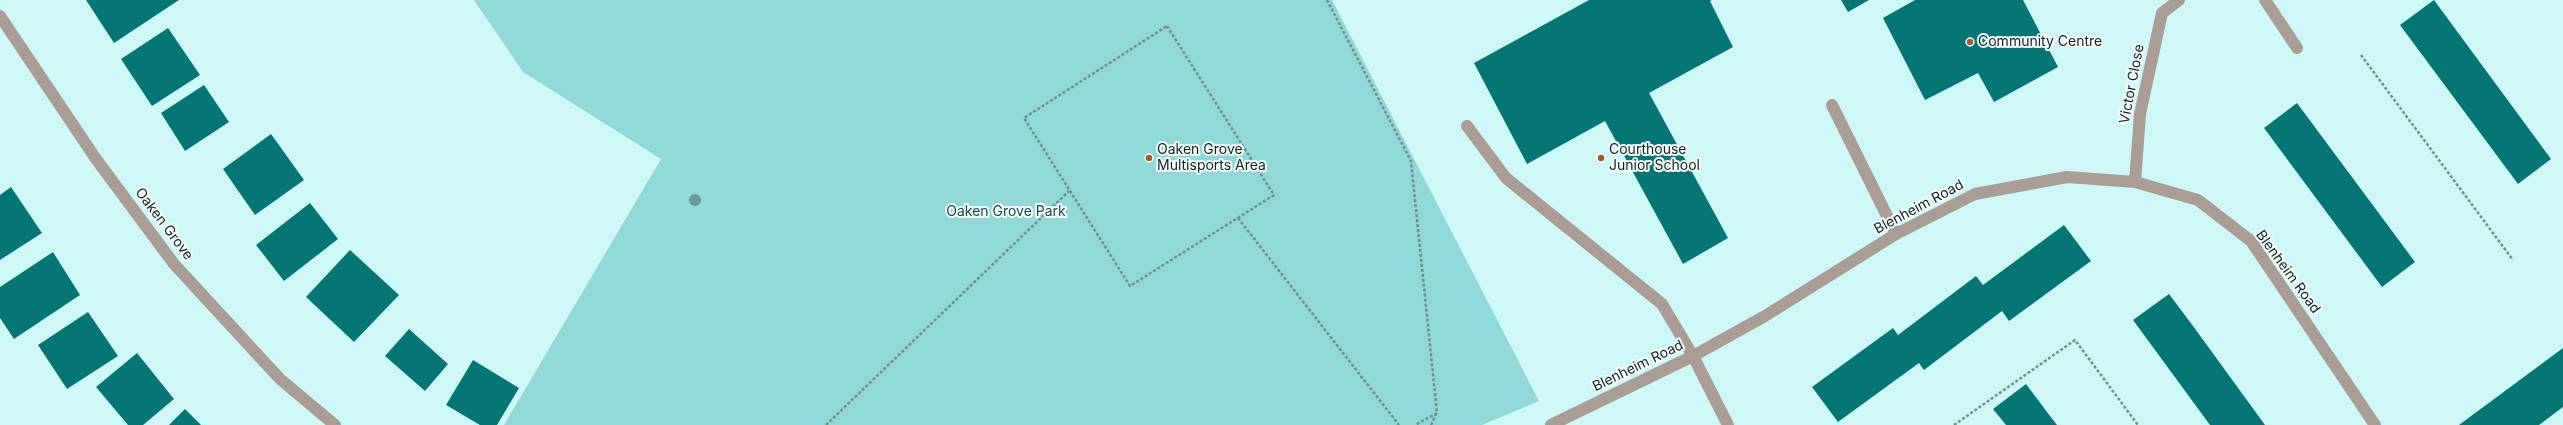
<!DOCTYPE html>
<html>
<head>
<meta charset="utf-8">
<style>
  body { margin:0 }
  canvas { display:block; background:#cef8f8 }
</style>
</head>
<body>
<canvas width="2563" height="425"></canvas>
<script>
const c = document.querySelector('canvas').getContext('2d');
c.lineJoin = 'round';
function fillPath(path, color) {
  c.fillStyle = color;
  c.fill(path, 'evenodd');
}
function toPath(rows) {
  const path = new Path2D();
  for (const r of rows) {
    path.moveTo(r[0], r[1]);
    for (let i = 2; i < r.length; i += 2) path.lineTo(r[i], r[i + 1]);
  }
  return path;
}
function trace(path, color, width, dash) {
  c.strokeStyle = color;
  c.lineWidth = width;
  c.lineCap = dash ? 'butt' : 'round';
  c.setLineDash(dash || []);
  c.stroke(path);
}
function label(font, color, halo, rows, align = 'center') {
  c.font = font + ' Inter,sans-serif';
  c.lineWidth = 4;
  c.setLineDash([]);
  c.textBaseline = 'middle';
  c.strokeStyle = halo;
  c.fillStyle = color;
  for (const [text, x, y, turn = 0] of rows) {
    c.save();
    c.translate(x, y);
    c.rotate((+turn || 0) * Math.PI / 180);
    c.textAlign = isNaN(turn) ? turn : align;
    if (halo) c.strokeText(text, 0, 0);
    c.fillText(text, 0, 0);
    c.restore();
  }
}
fillPath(toPath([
  [474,0,1332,0,1539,401,1482,425,504,425,661,159,523,72]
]), '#91d8d9');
fillPath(toPath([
  [86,0,179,0,114,43],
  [1589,0,1712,0,1710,1,1733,47,1649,93,1728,238,1683,264,1605,121,1527,164,1474,63],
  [1841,0,1869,0,1848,12],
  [1915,0,2023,0,2058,67,1994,102,1978,73,1925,100,1883,18],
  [2434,0,2551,159,2518,184,2400,25],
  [168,28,200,75,152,106,121,59],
  [204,85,229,122,185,151,161,113],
  [2297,103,2415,262,2382,287,2264,128],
  [271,134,304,180,255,215,223,169],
  [11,187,42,233,0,260,0,195],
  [310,203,338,239,284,281,256,245],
  [2064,225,2091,261,2009,321,2002,311,1924,370,1919,363,1838,422,1812,387,1893,328,1898,335,1976,276,1983,285],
  [350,250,399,295,354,342,306,297],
  [53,252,80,295,14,339,0,318,0,287],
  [2169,294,2193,326,2265,425,2210,425,2133,320],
  [88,312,118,356,67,389,38,345],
  [409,329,448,364,425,391,385,356],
  [2563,348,2563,407,2539,425,2459,425],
  [137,353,174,399,143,425,128,425,96,387],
  [473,360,519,388,497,425,480,425,446,405],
  [2026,384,2047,412,2057,425,2006,425,1993,409],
  [185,409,201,425,169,425]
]), '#067576');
trace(toPath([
  [1327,0,1411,161,1437,413,1415,425],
  [1167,26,1274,195,1130,286,1024,118,1167,26],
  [2361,55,2513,260],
  [1238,218,1399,425],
  [826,425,1069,191],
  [1431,425,1436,414],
  [1954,425,2075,340,2138,425]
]), '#728f8f', 2.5, [3, 2]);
trace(toPath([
  [1832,105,1896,234],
  [1467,126,1506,178,1662,304,1693,356]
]), '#aa9d95', 12);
trace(toPath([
  [2265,0,2297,48],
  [0,16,96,159,174,264,280,379,335,425],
  [2135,182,2140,114,2162,13,2179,0],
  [1693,356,1728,425],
  [1551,425,1693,356,1765,316,1896,234,1975,194,2067,177,2135,182,2198,200,2251,241,2375,425]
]), '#aa9d95', 12);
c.fillStyle = '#6f9898';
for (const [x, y] of [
  [695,200]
]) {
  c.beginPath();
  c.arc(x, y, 6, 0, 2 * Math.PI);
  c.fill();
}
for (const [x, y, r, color] of [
  [1970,42,4,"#a15d2e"],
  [1149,158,4,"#a15d2e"],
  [1601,158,4,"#a15d2e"]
]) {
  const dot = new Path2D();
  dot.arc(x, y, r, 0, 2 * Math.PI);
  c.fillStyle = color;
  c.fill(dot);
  trace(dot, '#f5fdfd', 1.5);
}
label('14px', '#122222', '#f5fdfd', [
  ["Community Centre",1978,42],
  ["Oaken Grove",1157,150],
  ["Multisports Area",1157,166],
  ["Courthouse",1609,150],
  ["Junior School",1609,166]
], 'left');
label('14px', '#122222', '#f5fdfd', [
  ["Victor Close",2132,84,-79],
  ["Blenheim Road",1919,207,-28],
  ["Oaken Grove",164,224,53],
  ["Blenheim Road",2288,272,54],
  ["Blenheim Road",1638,366,-26]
]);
label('14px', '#214a4a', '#f5fdfd', [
  ["Oaken Grove Park",1006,212]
]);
</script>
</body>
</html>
